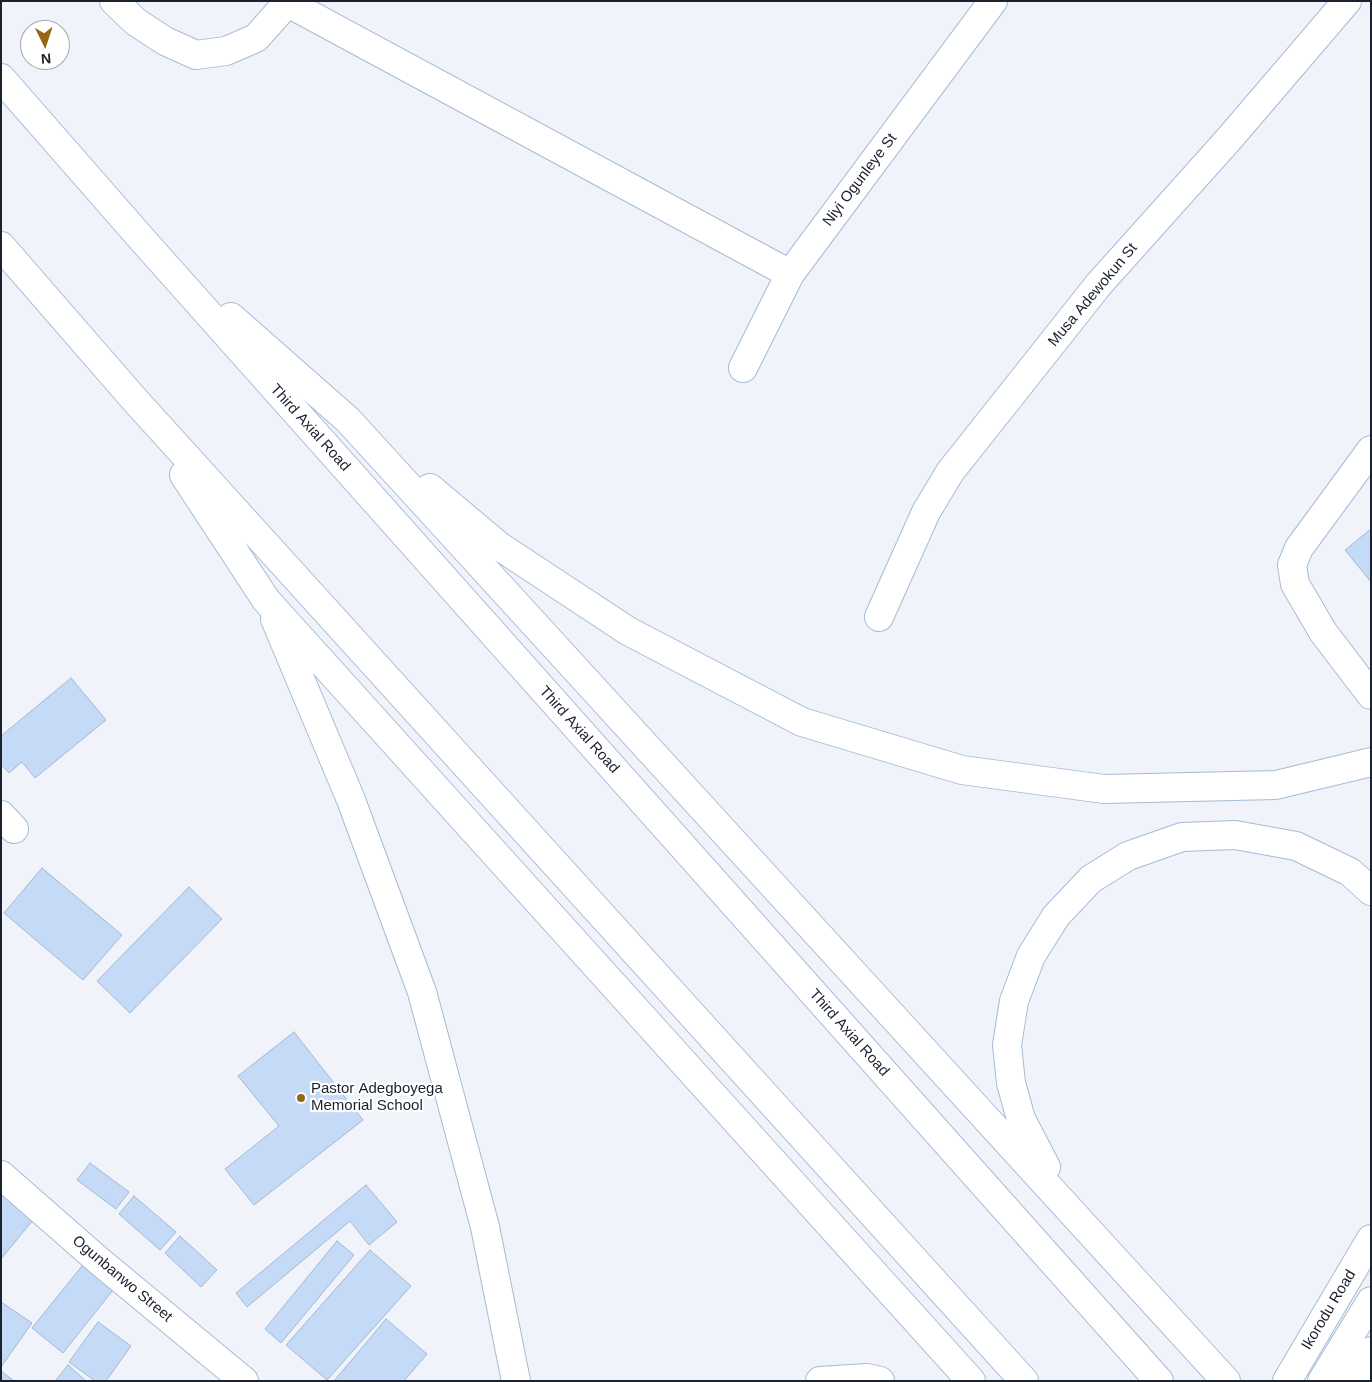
<!DOCTYPE html>
<html>
<head>
<meta charset="utf-8">
<style>
  body { margin:0 }
  #map { position:relative; width:1372px; height:1382px; overflow:hidden; background:#f0f4fa; font-family:Helvetica,sans-serif }
  canvas { display:block }
  .frame { position:absolute; inset:0; border:2px solid #1b222d; pointer-events:none }
  .north { position:absolute; left:20px; top:20px; width:50px; height:50px; box-sizing:border-box; background:#fff; border:1px solid #a4a7ab; border-radius:50%; rotate:176deg; font-size:14px; font-weight:700; line-height:20px; text-align:center; color:#1b222d }
  .north::after { content:''; display:block; margin:auto; width:18px; height:22px; background:#956615; clip-path:polygon(50% 0,100% 100%,50% 72%,0 100%) }
</style>
</head>
<body>
<div id="map">
<canvas width="1372" height="1382"></canvas>
<div class="frame"></div>
<div class="north">N</div>
</div>
<script>
const c = document.querySelector('canvas').getContext('2d');
c.lineJoin = 'round';
function fillPath(path, color) {
  c.fillStyle = color;
  c.fill(path, 'evenodd');
}
function toPath(rows) {
  const path = new Path2D();
  for (const r of rows) {
    path.moveTo(r[0], r[1]);
    for (let i = 2; i < r.length; i += 2) path.lineTo(r[i], r[i + 1]);
  }
  return path;
}
function trace(path, color, width, dash) {
  c.strokeStyle = color;
  c.lineWidth = width;
  c.lineCap = dash ? 'butt' : 'round';
  c.setLineDash(dash || []);
  c.stroke(path);
}
function label(font, color, halo, rows, align = 'center') {
  c.font = font + ' Helvetica,sans-serif';
  c.lineWidth = 4.5;
  c.setLineDash([]);
  c.textBaseline = 'middle';
  c.strokeStyle = halo;
  c.fillStyle = color;
  for (const [text, x, y, turn = 0] of rows) {
    c.save();
    c.translate(x, y);
    c.rotate((+turn || 0) * Math.PI / 180);
    c.textAlign = isNaN(turn) ? turn : align;
    if (halo) c.strokeText(text, 0, 0);
    c.fillText(text, 0, 0);
    c.restore();
  }
}
const building = toPath([
  [1371,529,1371,582,1345,550,1371,529],
  [71,678,106,720,35,778,22,762,9,773,1,764,1,736,71,678],
  [42,868,122,935,83,980,4,913,42,868],
  [189,887,222,919,130,1013,97,981,189,887],
  [294,1032,363,1120,254,1205,225,1169,279,1126,238,1076,294,1032],
  [90,1163,129,1192,116,1209,77,1180,90,1163],
  [1,1185,38,1214,1,1259,1,1185],
  [366,1185,397,1222,369,1245,350,1221,247,1307,236,1293,366,1185],
  [134,1196,176,1232,160,1250,119,1214,134,1196],
  [180,1236,217,1270,201,1287,165,1253,180,1236],
  [337,1241,354,1255,281,1343,265,1329,337,1241],
  [370,1250,411,1286,327,1380,286,1345,370,1250],
  [86,1261,117,1285,63,1353,32,1328,86,1261],
  [1,1302,32,1323,1,1367,1,1302],
  [386,1319,427,1354,404,1381,334,1381,386,1319],
  [98,1322,131,1346,106,1381,95,1381,69,1362,98,1322],
  [68,1365,86,1381,55,1381,68,1365],
  [1,1371,14,1381,1,1381,1,1371]
]);
fillPath(building, '#c5daf6');
trace(building, '#a2b7d2', 1);
const minor = toPath([
  [114,1,136,22,165,41,196,55,226,51,256,38,289,1],
  [288,3,790,274],
  [743,368,790,274,993,1],
  [1371,450,1299,548,1292,565,1295,584,1323,632,1371,695],
  [879,617,926,512,950,472,1099,284,1229,139,1347,1],
  [1,815,14,829],
  [1,1175,98,1260,244,1381],
  [1322,1381,1371,1301]
]);
const major = toPath([
  [1287,1381,1371,1239]
]);
const highway = toPath([
  [1,78,140,237,1159,1381],
  [1,246,134,399,1024,1381],
  [231,317,348,420,1226,1381],
  [184,475,266,600,971,1381],
  [430,488,499,546,628,631,802,722,962,770,1104,789,1276,785,1371,762],
  [275,619,351,800,422,992,485,1227,516,1381],
  [1046,1167,1021,1119,1011,1083,1007,1045,1014,1001,1031,956,1056,916,1091,879,1128,856,1182,837,1235,835,1296,846,1350,872,1371,891],
  [820,1381,867,1378,880,1381],
  [1353,1381,1371,1351]
]);
trace(minor, '#a6bbd6', 30);
trace(major, '#a6bbd6', 30);
trace(highway, '#a6bbd6', 30);
trace(minor, '#fff', 28);
trace(major, '#fff', 28);
trace(highway, '#fff', 28);
for (const [x, y, r, color] of [
  [301,1098,5,"#956615"]
]) {
  const dot = new Path2D();
  dot.arc(x, y, r, 0, 2 * Math.PI);
  c.fillStyle = color;
  c.fill(dot);
  trace(dot, '#fff', 2);
}
label('15px', '#1b222d', '#fff', [
  ["Niyi Ogunleye St",860,180,-53],
  ["Musa Adewokun St",1093,295,-50],
  ["Third Axial Road",310,428,48],
  ["Third Axial Road",579,730,48],
  ["Third Axial Road",849,1033,48],
  ["Ogunbanwo Street",122,1279,40],
  ["Ikorodu Road",1329,1310,-59]
]);
label('15px', '#1b222d', '#fff', [
  ["Pastor Adegboyega",311,1089],
  ["Memorial School",311,1106]
], 'left');
</script>
</body>
</html>
